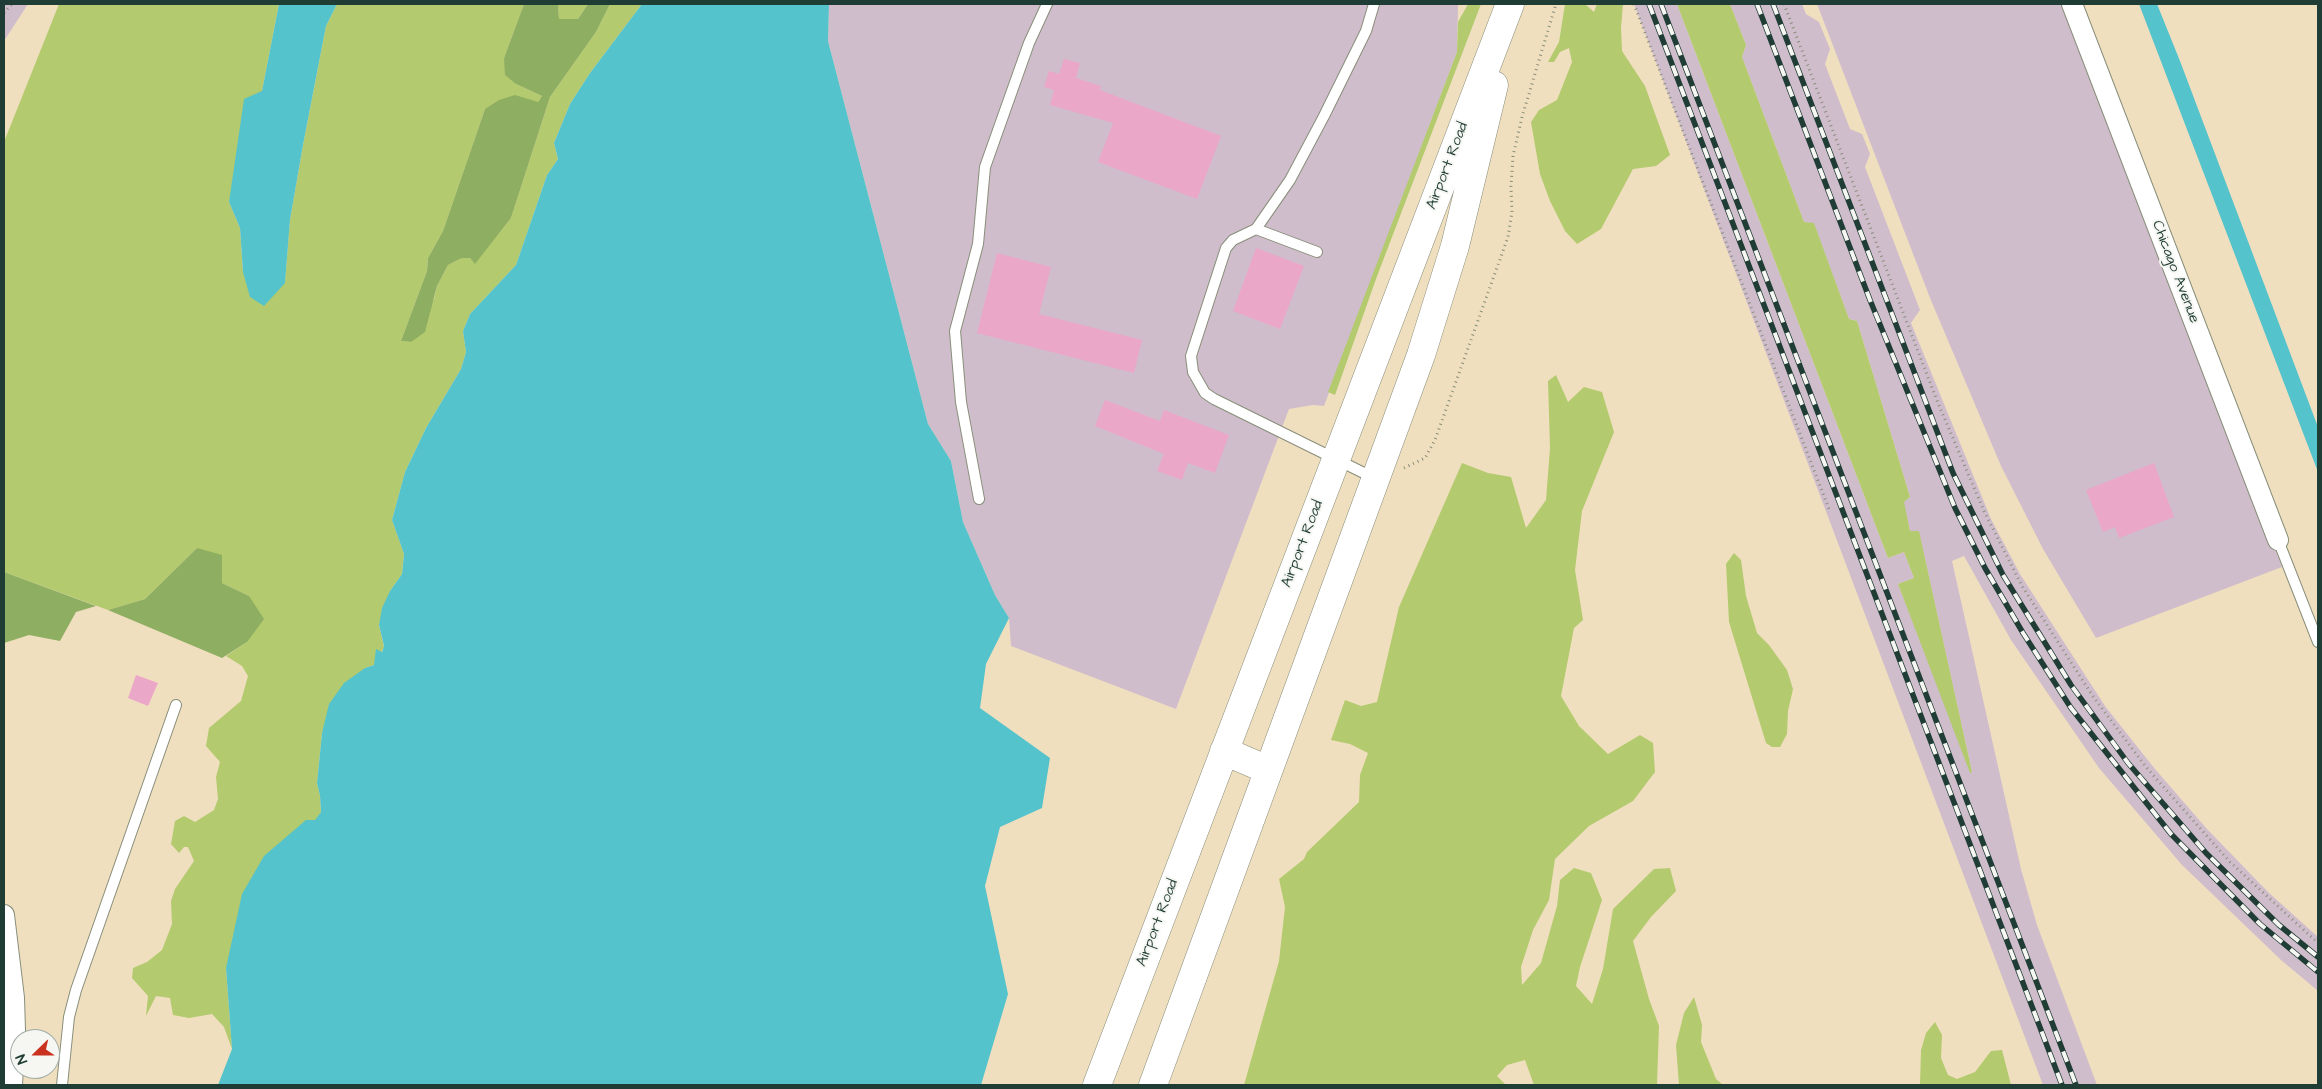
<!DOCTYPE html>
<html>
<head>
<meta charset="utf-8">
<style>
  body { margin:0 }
  #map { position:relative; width:2322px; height:1089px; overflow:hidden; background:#f0dfbf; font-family:"Architects Daughter",sans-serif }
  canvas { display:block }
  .frame { position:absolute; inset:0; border:5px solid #1f3d34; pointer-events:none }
  .north { position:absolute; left:10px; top:1029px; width:50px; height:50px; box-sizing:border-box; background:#f6f6f2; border:1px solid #a0aca6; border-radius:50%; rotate:248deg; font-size:14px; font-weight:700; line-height:20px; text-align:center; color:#1f3d34 }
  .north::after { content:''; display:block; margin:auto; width:18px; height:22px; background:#c8321e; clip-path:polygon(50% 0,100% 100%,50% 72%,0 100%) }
</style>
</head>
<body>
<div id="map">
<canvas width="2322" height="1089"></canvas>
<div class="frame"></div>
<div class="north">N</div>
</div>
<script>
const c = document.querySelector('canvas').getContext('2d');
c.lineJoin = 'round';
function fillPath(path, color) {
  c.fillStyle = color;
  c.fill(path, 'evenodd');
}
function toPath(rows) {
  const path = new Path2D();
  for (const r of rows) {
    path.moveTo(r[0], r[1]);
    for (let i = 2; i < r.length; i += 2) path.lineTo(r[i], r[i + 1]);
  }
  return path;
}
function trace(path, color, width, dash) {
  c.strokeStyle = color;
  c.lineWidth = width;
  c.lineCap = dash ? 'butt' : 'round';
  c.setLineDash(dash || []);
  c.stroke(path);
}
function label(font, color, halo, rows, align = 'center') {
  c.font = font + ' "Architects Daughter",sans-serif';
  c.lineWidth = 4;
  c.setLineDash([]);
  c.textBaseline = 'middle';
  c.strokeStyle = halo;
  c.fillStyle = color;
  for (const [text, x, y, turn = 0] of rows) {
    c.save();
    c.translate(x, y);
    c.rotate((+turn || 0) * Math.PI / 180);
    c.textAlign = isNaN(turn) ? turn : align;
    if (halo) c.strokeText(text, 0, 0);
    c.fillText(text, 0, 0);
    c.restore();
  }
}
fillPath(toPath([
  [4,4,28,4,4,41],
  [829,4,1458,4,1457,52,1324,406,1313,405,1289,409,1176,709,1011,646,1009,618,995,595,963,522,951,461,928,424,828,41],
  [1634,4,1677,4,1888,558,1904,552,1914,578,1898,584,1972,772,1919,532,1910,531,1903,502,1910,497,1857,321,1849,319,1814,224,1804,222,1742,57,1746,45,1730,4,1802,4,1806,14,1819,22,1830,49,1825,64,1850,129,1862,134,1870,154,1865,167,1920,310,1911,323,1991,519,2020,574,2105,706,2155,769,2207,829,2268,892,2318,937,2318,991,2281,960,2182,865,2099,768,2011,640,1964,556,1952,561,2021,869,2037,925,2097,1085,2043,1085],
  [1817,4,2066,4,2282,567,2096,638,2043,549,2001,466,1930,298]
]), '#d0bdcc');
fillPath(toPath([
  [59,4,279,4,262,91,229,202,240,228,243,272,285,282,290,220,303,145,326,26,337,4,524,4,504,58,516,84,542,96,538,102,485,109,443,231,428,258,427,271,401,341,411,342,434,299,437,286,448,265,462,258,470,258,475,263,511,218,550,97,596,32,610,4,642,4,590,73,570,104,554,143,558,159,547,175,516,265,470,314,463,331,466,352,461,369,426,428,405,472,392,520,404,554,402,574,390,591,379,625,384,647,374,665,365,668,322,733,317,783,320,796,321,812,226,968,232,1049,224,1027,212,1014,189,1018,173,1015,170,998,156,996,146,1016,148,996,132,978,133,968,147,962,162,950,172,924,171,901,175,889,194,861,188,847,184,847,179,853,171,844,175,821,184,816,195,822,214,810,218,799,216,777,220,762,206,746,209,728,241,701,248,676,242,666,226,656,247,642,249,596,222,583,197,548,145,599,108,610,4,572,4,142],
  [558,4,588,4,578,19,559,19],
  [1468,4,1481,4,1376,279,1335,395,1328,392,1457,52,1458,22],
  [1565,4,1585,4,1594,12,1597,4,1623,4,1621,28,1622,51,1645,86,1670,155,1656,166,1633,169,1601,229,1577,244,1565,231,1550,201,1540,174,1531,122,1539,110,1557,100,1572,62,1569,48,1560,52,1554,62,1548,62,1559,42],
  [1677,4,1730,4,1746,45,1742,57,1804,222,1814,223,1849,319,1857,321,1910,497,1904,502,1910,531,1919,531,1972,772,1970,773,1898,584,1914,578,1904,552,1888,558],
  [1556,375,1568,402,1584,387,1602,392,1614,432,1582,511,1575,570,1583,620,1574,628,1561,696,1579,726,1608,754,1640,735,1653,743,1655,772,1633,801,1589,826,1555,859,1549,900,1533,930,1521,967,1522,985,1541,963,1557,906,1560,880,1574,868,1591,873,1602,900,1580,967,1576,986,1592,1004,1603,969,1613,909,1654,869,1670,868,1676,891,1651,917,1633,941,1649,999,1659,1026,1657,1085,1534,1085,1525,1060,1507,1065,1497,1076,1506,1085,1244,1085,1279,961,1285,907,1279,879,1304,859,1307,852,1359,802,1360,775,1368,753,1350,744,1331,740,1345,700,1361,706,1377,702,1399,607,1462,463,1488,473,1511,477,1526,528,1546,500,1550,448,1548,381],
  [1734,553,1741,560,1746,596,1757,633,1769,645,1787,670,1793,689,1788,711,1787,734,1780,747,1772,747,1766,743,1729,622,1726,564],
  [1694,997,1702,1025,1701,1042,1716,1079,1723,1085,1679,1085,1676,1045,1684,1013],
  [1935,1022,1942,1035,1941,1058,1948,1075,1957,1079,1975,1072,1991,1051,2002,1050,2011,1085,1920,1085,1921,1050,1926,1033]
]), '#b3ca6e');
fillPath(toPath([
  [524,4,558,4,559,19,578,19,588,4,610,4,596,32,550,97,511,218,475,264,470,258,462,258,448,265,437,286,425,332,411,342,401,341,427,271,428,258,443,231,485,109,499,100,515,95,538,102,542,96,516,84,505,75,504,58],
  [197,548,222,555,222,583,249,596,264,619,247,642,222,658,108,610,145,599],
  [4,572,96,606,76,612,60,641,29,635,4,643]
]), '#8eae61');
fillPath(toPath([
  [279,4,337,4,326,26,303,145,290,220,285,283,264,306,250,297,243,272,240,228,229,202,244,99,262,91],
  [642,4,829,4,828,41,928,424,951,461,963,522,995,595,1009,618,986,664,980,708,1050,758,1042,808,1000,827,985,886,1008,994,981,1085,218,1085,232,1049,226,968,242,894,264,856,306,820,315,820,321,812,320,796,317,783,322,733,329,704,344,683,365,668,374,665,376,649,382,652,384,646,379,625,382,608,390,591,402,574,404,554,392,520,405,472,426,428,461,369,466,352,463,331,470,314,516,265,547,175,558,159,554,143,570,104,590,73],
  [2139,4,2157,4,2180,61,2318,427,2318,472]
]), '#55c3cc');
fillPath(toPath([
  [1064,59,1080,63,1076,78,1101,86,1100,90,1221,136,1197,199,1098,162,1113,123,1050,105,1054,90,1044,87,1049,71,1059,74],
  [1256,248,1304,266,1280,329,1233,311],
  [997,253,1051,267,1039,314,1142,340,1134,373,977,333],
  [1105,400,1160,421,1164,410,1229,435,1215,473,1188,463,1182,480,1157,471,1164,454,1095,426],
  [2154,463,2174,517,2119,538,2115,527,2103,532,2086,490],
  [136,675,158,683,148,706,128,698]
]), '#eba7c7');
const service = toPath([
  [1256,229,1290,180,1324,116,1366,31,1374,4],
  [1317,252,1256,229,1233,240,1226,248,1191,356,1193,372,1205,393,1214,399,1374,478],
  [979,499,961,402,955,331,978,244,985,167,1029,43,1047,4],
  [2278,540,2318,642],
  [62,1085,69,1017,76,990,176,705]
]);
const minor = toPath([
  [2072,4,2278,540],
  [4,915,14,998,15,1030,12,1085]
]);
const secondary = toPath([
  [1224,751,1268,770],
  [1097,1085,1510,4],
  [1153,1085,1421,355,1455,246,1494,85]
]);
trace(service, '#888e7a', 12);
trace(minor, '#888e7a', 22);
trace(secondary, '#888e7a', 29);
trace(toPath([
  [1634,4,1829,509],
  [1784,4,1938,403,1984,511,2022,586,2092,695,2146,767,2230,862,2318,943],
  [4,13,12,4],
  [1404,468,1425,458,1435,440,1508,237,1512,212,1511,186,1513,156,1522,117,1556,4]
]), '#888e7a', 3, [1, 4]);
trace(service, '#fff', 10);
trace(minor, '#fff', 20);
trace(secondary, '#fff', 28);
const rail = toPath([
  [1649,4,2062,1085],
  [1661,4,2076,1085],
  [1757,4,1870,300,1955,508,1985,568,2023,633,2071,708,2171,834,2260,924,2318,972],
  [1773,4,1953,473,2003,575,2071,685,2128,763,2206,853,2279,925,2318,957]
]);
trace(rail, '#1f3d34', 5.5);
trace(rail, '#f6f6f2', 4, [11]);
label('15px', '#1f3d34', '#f6f6f2', [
  ["Airport Road",1448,166,-69],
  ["Chicago Avenue",2175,272,69],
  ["Airport Road",1303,544,-69],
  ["Airport Road",1158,923,-69]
]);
</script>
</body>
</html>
